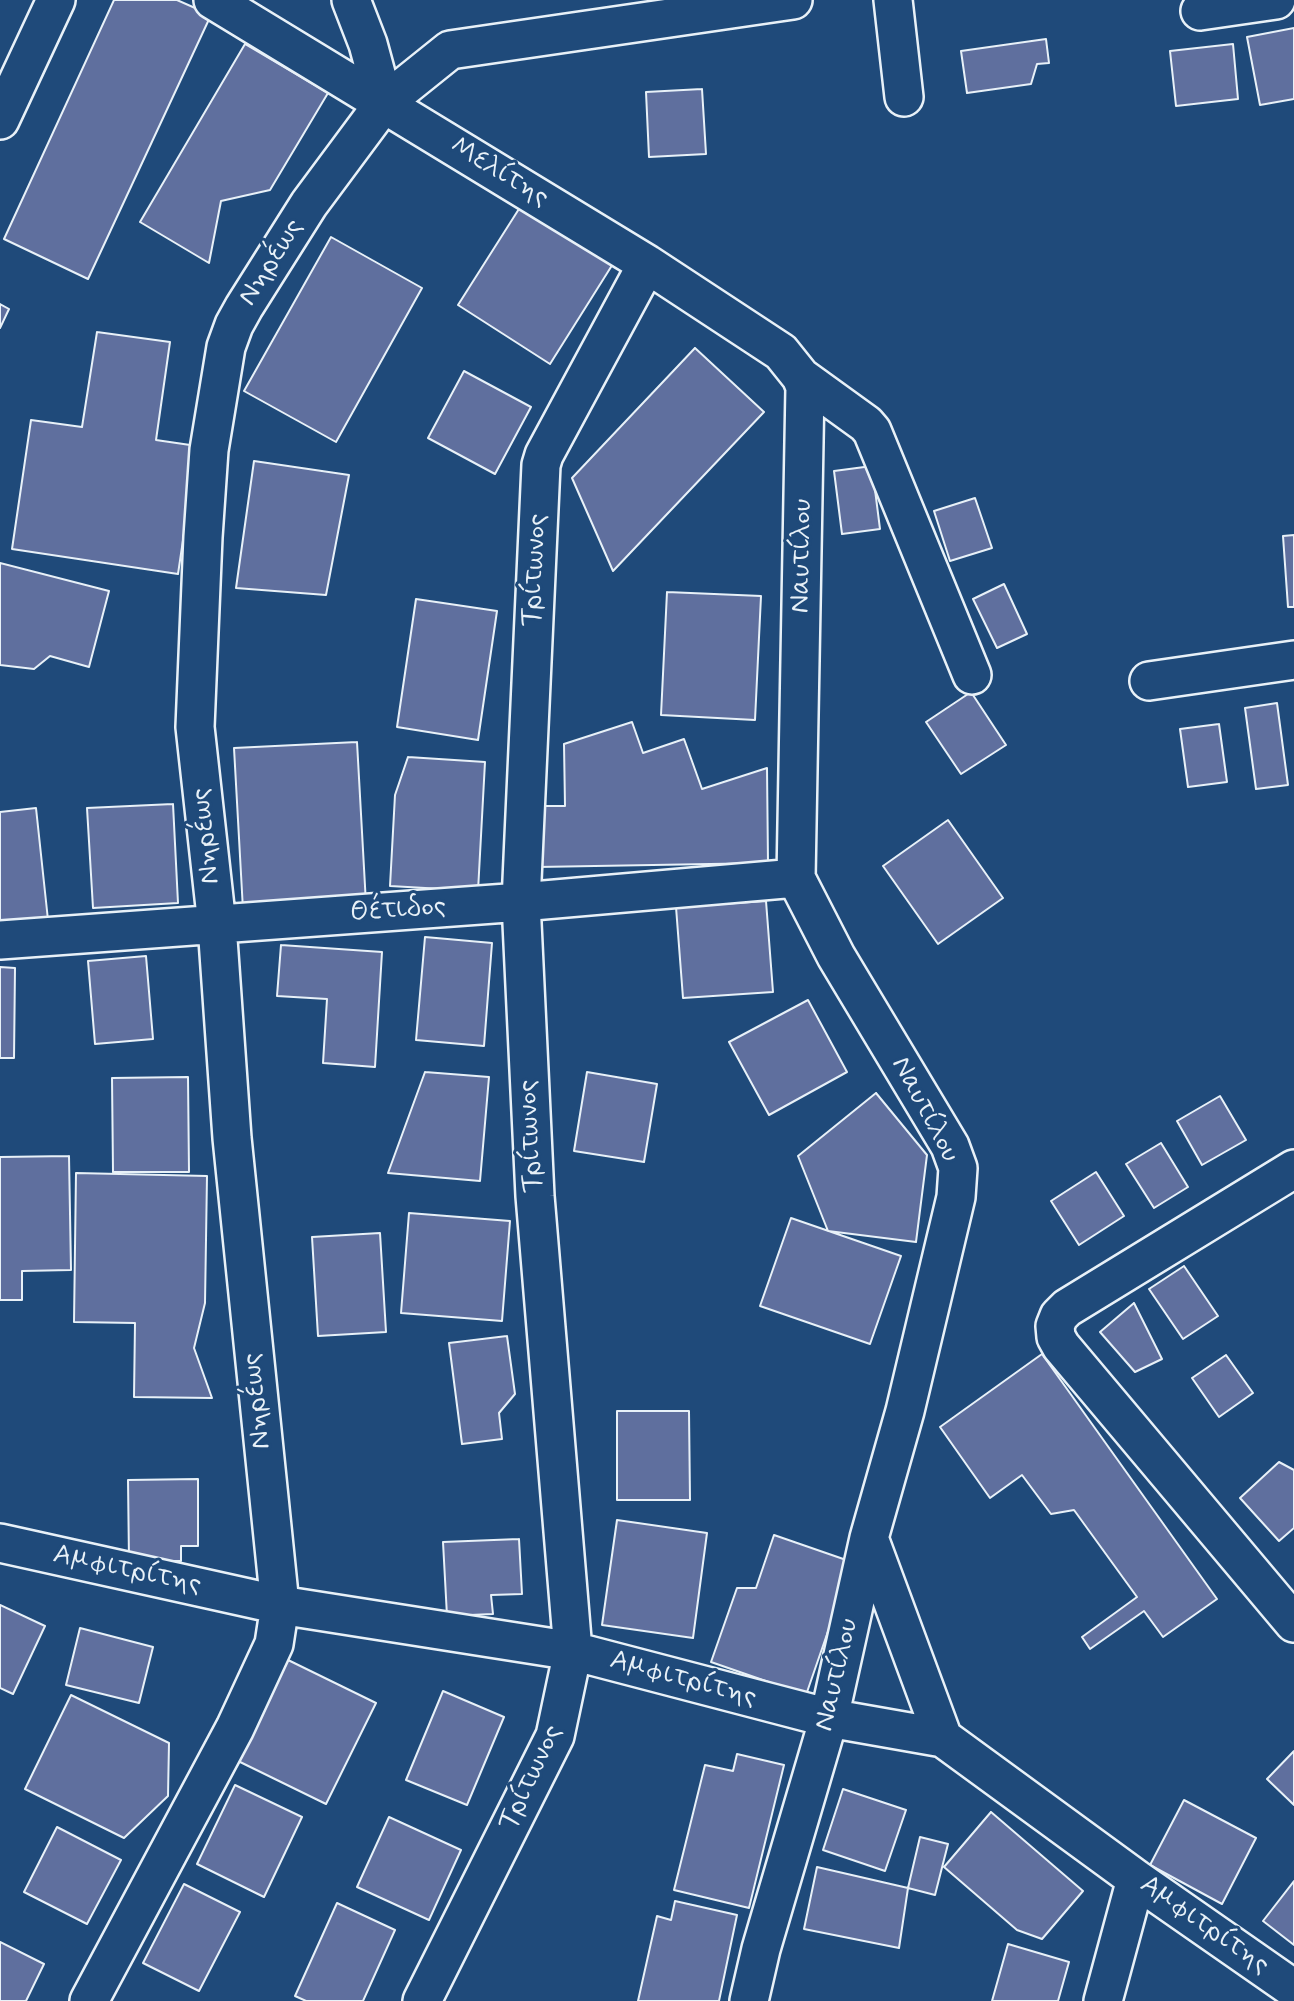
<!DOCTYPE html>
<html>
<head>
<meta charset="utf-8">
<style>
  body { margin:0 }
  canvas { display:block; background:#1f4a7a }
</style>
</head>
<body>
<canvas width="1294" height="2001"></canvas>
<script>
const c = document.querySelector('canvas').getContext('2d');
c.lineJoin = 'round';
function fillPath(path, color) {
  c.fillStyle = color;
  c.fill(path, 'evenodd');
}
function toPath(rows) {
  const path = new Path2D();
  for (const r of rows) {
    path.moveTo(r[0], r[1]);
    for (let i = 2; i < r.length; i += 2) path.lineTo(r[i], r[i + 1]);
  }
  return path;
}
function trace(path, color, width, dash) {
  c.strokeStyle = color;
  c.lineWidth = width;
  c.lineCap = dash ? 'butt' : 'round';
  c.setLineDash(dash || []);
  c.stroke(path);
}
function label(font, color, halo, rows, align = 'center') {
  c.font = font + ' Mynerve,sans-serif';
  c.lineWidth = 6;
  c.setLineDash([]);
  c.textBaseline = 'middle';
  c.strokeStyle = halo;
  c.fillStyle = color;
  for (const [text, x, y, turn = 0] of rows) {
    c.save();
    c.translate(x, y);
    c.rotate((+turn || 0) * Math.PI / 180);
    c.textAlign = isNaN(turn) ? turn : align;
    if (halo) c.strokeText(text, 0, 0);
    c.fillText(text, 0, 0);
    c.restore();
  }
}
const building = toPath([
  [114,0,177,0,211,15,88,279,4,239,114,0],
  [1294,28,1294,99,1260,105,1247,37,1294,28],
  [1046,39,1049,63,1037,64,1031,84,967,93,961,51,1046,39],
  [245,44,328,93,270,190,221,201,209,263,140,222,245,44],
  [1233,44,1238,99,1176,106,1170,51,1233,44],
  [702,89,706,154,649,157,646,92,702,89],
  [524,201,616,259,550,364,458,305,524,201],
  [331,237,422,288,336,442,244,391,331,237],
  [0,304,9,309,0,328,0,304],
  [97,332,170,342,156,440,197,446,178,574,12,549,31,420,82,427,97,332],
  [695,348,764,412,613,571,572,478,695,348],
  [464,371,531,407,495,474,428,438,464,371],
  [254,461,349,475,326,595,236,588,254,461],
  [872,466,880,529,842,534,834,471,872,466],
  [975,498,992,548,950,561,934,511,975,498],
  [1294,535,1294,607,1288,607,1283,536,1294,535],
  [0,563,109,591,89,667,50,656,34,669,0,665,0,563],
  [1004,584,1027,634,997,648,973,599,1004,584],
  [667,592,761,596,755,720,661,715,667,592],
  [416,599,497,611,478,740,397,727,416,599],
  [971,692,1006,745,961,774,926,722,971,692],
  [1277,703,1288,785,1256,789,1245,708,1277,703],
  [632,722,643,753,684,739,702,789,767,768,768,863,537,867,535,806,565,806,564,744,632,722],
  [1219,724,1227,782,1188,787,1180,729,1219,724],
  [357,742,366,904,243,910,234,748,357,742],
  [408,757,485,762,478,891,390,886,395,795,408,757],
  [173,804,178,903,93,908,87,808,173,804],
  [36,808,48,920,0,925,0,812,36,808],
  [948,820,1003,898,938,944,883,866,948,820],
  [766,901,773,992,683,998,676,907,766,901],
  [425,937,492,943,484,1046,416,1040,425,937],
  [281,945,382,952,375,1067,323,1063,327,999,277,996,281,945],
  [146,956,153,1039,95,1044,88,961,146,956],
  [0,967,15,968,14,1058,0,1058,0,967],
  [808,1000,847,1072,769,1115,729,1042,808,1000],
  [425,1072,489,1077,480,1181,388,1173,425,1072],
  [587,1072,657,1084,644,1162,574,1151,587,1072],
  [188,1077,189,1172,113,1172,112,1078,188,1077],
  [876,1093,927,1155,916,1242,828,1231,798,1156,876,1093],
  [1220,1096,1246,1140,1202,1165,1177,1121,1220,1096],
  [1161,1143,1188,1187,1154,1208,1126,1164,1161,1143],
  [69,1156,71,1270,22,1271,22,1300,0,1300,0,1157,69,1156],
  [1096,1172,1124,1216,1079,1245,1051,1201,1096,1172],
  [76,1173,207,1176,205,1303,194,1348,212,1398,134,1397,135,1323,74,1322,76,1173],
  [409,1213,510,1221,502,1321,401,1313,409,1213],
  [791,1218,901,1256,870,1344,760,1306,791,1218],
  [380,1233,386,1332,318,1336,312,1237,380,1233],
  [1184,1266,1218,1316,1183,1339,1149,1289,1184,1266],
  [1134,1303,1162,1359,1135,1372,1100,1332,1134,1303],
  [507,1336,515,1394,499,1413,502,1439,462,1444,449,1343,507,1336],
  [1042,1354,1217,1599,1163,1637,1144,1611,1090,1649,1082,1637,1137,1597,1074,1510,1051,1514,1022,1475,990,1498,940,1427,1042,1354],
  [1226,1355,1253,1393,1219,1417,1192,1378,1226,1355],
  [617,1411,689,1411,690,1500,617,1500,617,1411],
  [1279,1462,1294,1470,1294,1528,1279,1541,1240,1498,1279,1462],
  [198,1479,198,1546,181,1546,181,1561,129,1561,128,1480,198,1479],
  [617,1520,707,1533,693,1638,602,1625,617,1520],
  [774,1535,852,1562,806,1695,711,1662,737,1588,756,1588,774,1535],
  [519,1539,522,1594,491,1595,493,1614,447,1616,443,1542,519,1539],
  [0,1605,45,1626,13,1694,0,1688,0,1605],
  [80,1628,153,1647,139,1703,66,1685,80,1628],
  [286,1659,376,1703,326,1804,236,1760,286,1659],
  [443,1691,504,1717,467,1805,406,1780,443,1691],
  [71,1695,169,1743,168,1796,124,1838,25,1789,71,1695],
  [1294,1751,1294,1805,1267,1779,1294,1751],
  [737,1754,784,1765,749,1908,674,1890,705,1765,733,1771,737,1754],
  [235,1785,302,1817,264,1897,197,1864,235,1785],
  [843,1789,906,1810,885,1871,823,1850,843,1789],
  [1184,1800,1256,1838,1222,1904,1150,1865,1184,1800],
  [991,1812,1083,1891,1042,1939,1017,1930,944,1867,991,1812],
  [389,1817,461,1850,429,1920,357,1887,389,1817],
  [57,1827,121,1860,87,1924,24,1892,57,1827],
  [920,1837,948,1844,935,1895,908,1888,920,1837],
  [817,1867,908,1888,899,1948,804,1929,817,1867],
  [1294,1881,1294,1945,1263,1921,1294,1881],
  [184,1884,240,1912,199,1991,143,1963,184,1884],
  [675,1901,737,1915,719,2001,638,2001,657,1916,671,1920,675,1901],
  [337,1903,395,1930,363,2001,306,2001,295,1996,337,1903],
  [0,1942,44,1964,26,2001,0,2001,0,1942],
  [1008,1944,1069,1962,1058,2001,992,2001,1008,1944]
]);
fillPath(building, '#5f6f9e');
trace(building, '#e8f1f8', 2);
const minor = toPath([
  [213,0,647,264,781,352,801,377,805,387,796,878,836,956,950,1146,958,1168,956,1197,905,1411,869,1538,829,1718,761,1949,749,2001],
  [351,0,368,44,384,103],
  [893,0,904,97],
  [1200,11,1276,0],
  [0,120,56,0],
  [801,377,866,424,872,431,972,675],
  [1149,681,1294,660],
  [0,940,521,902,796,878],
  [1294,1169,1067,1308,1059,1316,1055,1326,1056,1337,1061,1346,1294,1623],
  [869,1538,943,1738],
  [0,1543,280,1605,573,1651,829,1718,943,1738,1136,1879,1294,1989],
  [89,2001,235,1728,274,1644,280,1605,232,1138,217,925,195,727,203,537,209,450,226,347,234,325,244,307,309,204,384,103,450,50,793,0],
  [422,2001,555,1736,573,1651,535,1196,521,902,541,465,544,455,647,264],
  [1103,2001,1136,1879]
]);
trace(minor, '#e8f1f8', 42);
trace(minor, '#1f4a7a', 37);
label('28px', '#e8f1f8', '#1f4a7a', [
  ["Μελίτης",499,173,31],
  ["Νηρέως",272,263,-58],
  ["Ναυτίλου",803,556,-89],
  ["Τρίτωνος",536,570,-87],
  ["Νηρέως",207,836,-96],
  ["Θέτιδος",398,911,-4],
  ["Ναυτίλου",924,1110,62],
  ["Τρίτωνος",532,1136,-93],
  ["Νηρέως",258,1401,-96],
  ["Αμφιτρίτης",127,1571,12],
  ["Ναυτίλου",838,1675,-77],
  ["Αμφιτρίτης",683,1680,15],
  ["Τρίτωνος",532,1778,-65],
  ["Αμφιτρίτης",1204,1926,35]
]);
</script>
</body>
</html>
